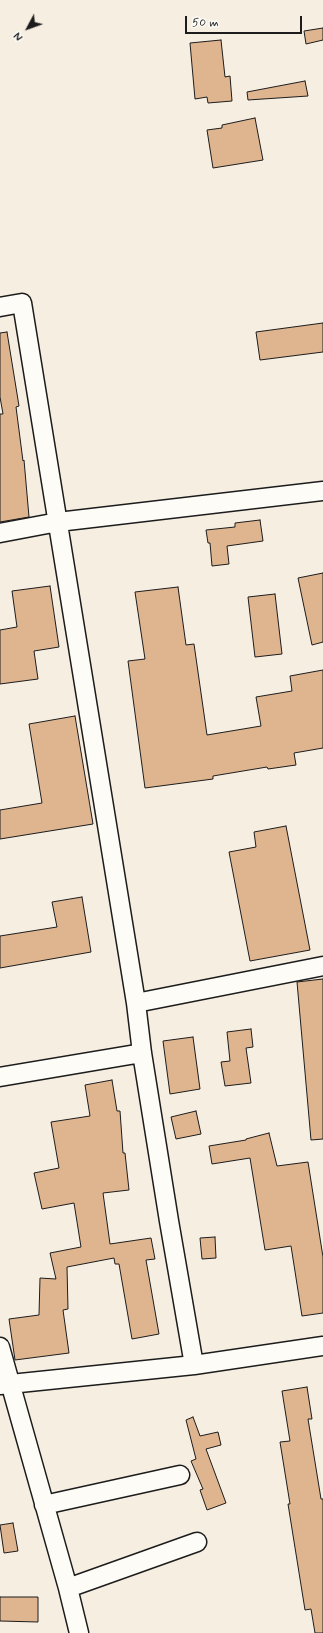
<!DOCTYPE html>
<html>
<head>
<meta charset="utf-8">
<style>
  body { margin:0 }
  #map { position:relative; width:323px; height:1633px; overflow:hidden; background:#f7eee2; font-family:Mynerve,sans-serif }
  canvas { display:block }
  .north { position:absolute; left:8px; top:8px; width:40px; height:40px; -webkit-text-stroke:3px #fdfcf7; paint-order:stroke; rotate:229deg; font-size:11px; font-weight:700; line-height:16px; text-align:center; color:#1c1c1c }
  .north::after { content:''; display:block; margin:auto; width:14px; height:18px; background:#1c1c1c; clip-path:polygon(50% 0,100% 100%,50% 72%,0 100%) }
  .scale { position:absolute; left:185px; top:16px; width:117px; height:18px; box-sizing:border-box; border:2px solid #1c1c1c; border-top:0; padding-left:5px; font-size:12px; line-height:14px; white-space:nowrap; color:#1c1c1c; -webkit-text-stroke:3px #fdfcf7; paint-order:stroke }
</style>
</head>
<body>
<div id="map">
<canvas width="323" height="1633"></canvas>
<div class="north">N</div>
<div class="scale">50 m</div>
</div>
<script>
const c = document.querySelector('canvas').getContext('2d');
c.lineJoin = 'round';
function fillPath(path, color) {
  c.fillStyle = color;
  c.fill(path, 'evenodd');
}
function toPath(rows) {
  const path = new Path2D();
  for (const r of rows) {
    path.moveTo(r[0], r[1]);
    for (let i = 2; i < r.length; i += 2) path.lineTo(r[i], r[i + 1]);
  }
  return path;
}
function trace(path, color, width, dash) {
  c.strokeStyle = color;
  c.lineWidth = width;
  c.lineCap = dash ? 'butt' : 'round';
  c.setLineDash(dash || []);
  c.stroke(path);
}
const building = toPath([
  [323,28,323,40,306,44,304,31,323,28],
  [221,40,225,77,230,76,232,101,208,103,207,97,195,99,190,43,221,40],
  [305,81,308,96,248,100,247,92,305,81],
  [255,118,263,160,213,168,207,130,222,128,222,125,255,118],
  [323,323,323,352,260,360,256,332,323,323],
  [7,332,19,406,16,407,23,461,24,460,29,517,0,522,0,414,3,414,0,397,0,333,7,332],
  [260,520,263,541,227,546,229,564,212,566,210,543,208,543,206,530,235,527,235,523,260,520],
  [323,573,323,642,312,645,298,578,323,573],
  [50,586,59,647,34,651,38,679,0,684,0,630,17,627,12,591,50,586],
  [178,587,186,645,194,644,207,735,261,726,256,697,292,691,290,676,323,670,323,748,294,753,296,765,268,769,267,767,213,776,213,779,145,788,128,661,145,659,135,592,178,587],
  [275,594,282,654,255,657,248,597,275,594],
  [75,716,93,824,0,839,0,810,42,803,29,724,75,716],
  [286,826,310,950,250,961,229,852,256,847,254,832,286,826],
  [82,897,91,952,0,968,0,936,57,927,52,902,82,897],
  [323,979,323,1139,311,1140,297,982,323,979],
  [251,1029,253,1047,246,1048,251,1083,225,1086,221,1062,230,1061,227,1032,251,1029],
  [193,1037,200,1089,170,1094,163,1041,193,1037],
  [112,1080,117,1111,120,1111,123,1153,125,1153,129,1190,103,1193,110,1244,151,1238,155,1259,146,1260,159,1334,132,1339,119,1264,115,1264,114,1258,67,1267,68,1309,63,1310,69,1353,15,1360,9,1319,39,1315,40,1278,56,1279,50,1253,81,1247,74,1203,42,1209,34,1173,59,1168,51,1122,90,1116,85,1085,112,1080],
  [196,1111,201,1134,176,1139,171,1117,196,1111],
  [269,1133,277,1166,308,1162,323,1257,323,1313,302,1316,291,1246,265,1250,250,1158,212,1164,209,1146,246,1140,246,1139,269,1133],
  [215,1237,216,1258,202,1259,200,1238,215,1237],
  [307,1387,312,1419,308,1419,321,1499,323,1499,323,1633,315,1633,311,1609,305,1610,288,1504,290,1504,280,1442,290,1441,282,1391,307,1387],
  [193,1417,200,1436,218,1432,221,1445,206,1449,226,1503,207,1510,200,1490,203,1489,191,1461,196,1459,186,1420,193,1417],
  [13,1523,18,1551,4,1553,0,1525,13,1523],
  [0,1597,38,1597,38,1622,0,1621,0,1597]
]);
fillPath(building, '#dfb590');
trace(building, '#1c1c1c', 1);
const minor = toPath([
  [0,307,22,303,136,1003,142,1053,169,1221,194,1365],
  [0,533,58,522,323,491],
  [136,1003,323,966],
  [0,1077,142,1053],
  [0,1347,68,1588,79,1633],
  [0,1385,194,1365,323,1346],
  [44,1505,180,1475],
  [68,1588,197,1542]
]);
trace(minor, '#1c1c1c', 21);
trace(minor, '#fdfcf7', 18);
</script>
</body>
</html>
